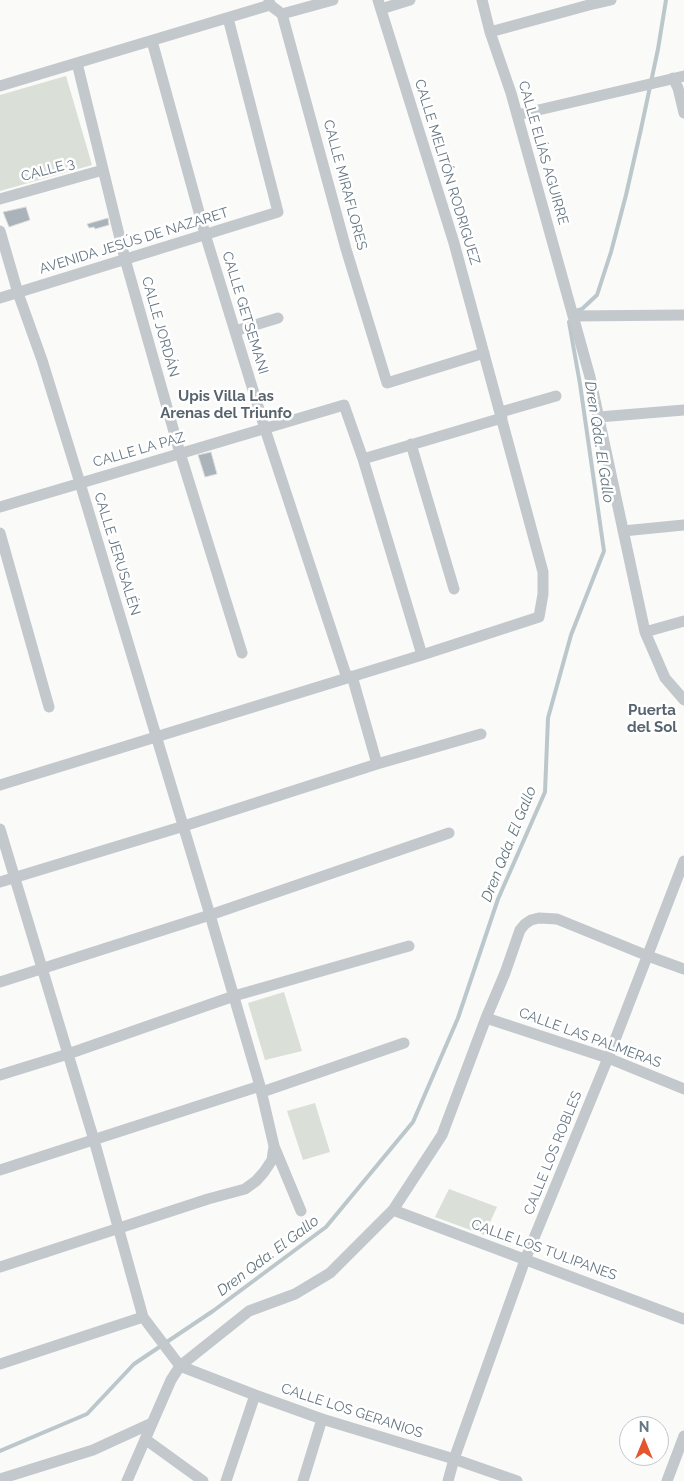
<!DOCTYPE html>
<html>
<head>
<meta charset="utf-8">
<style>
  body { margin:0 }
  #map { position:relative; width:684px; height:1481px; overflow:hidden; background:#fafaf8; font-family:Raleway,sans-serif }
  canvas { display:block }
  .north { position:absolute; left:619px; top:1416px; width:50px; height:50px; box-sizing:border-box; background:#fff; border:1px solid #c1c8cd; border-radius:50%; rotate:0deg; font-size:14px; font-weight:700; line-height:20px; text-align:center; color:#657683 }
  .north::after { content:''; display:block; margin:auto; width:18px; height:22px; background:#e4572e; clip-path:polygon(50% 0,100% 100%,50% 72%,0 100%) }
</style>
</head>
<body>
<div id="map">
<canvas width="684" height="1481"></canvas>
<div class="north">N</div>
</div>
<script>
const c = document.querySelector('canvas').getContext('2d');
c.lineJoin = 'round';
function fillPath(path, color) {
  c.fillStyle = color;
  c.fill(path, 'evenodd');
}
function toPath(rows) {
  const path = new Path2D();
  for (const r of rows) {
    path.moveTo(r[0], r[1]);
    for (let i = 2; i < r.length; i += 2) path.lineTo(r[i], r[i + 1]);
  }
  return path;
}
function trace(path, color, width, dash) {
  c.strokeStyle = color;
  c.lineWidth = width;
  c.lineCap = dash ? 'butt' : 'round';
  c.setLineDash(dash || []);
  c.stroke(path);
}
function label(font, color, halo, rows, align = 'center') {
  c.font = font + ' Raleway,sans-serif';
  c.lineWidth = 5;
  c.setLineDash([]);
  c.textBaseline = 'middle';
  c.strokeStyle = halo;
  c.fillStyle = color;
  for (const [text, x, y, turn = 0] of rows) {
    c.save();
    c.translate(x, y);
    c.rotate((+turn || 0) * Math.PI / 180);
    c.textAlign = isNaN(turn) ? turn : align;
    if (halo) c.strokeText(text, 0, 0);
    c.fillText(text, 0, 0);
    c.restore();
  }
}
fillPath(toPath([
  [66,76,92,165,0,191,0,95],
  [284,992,302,1051,265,1060,248,1003],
  [315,1103,330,1152,303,1160,287,1111],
  [449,1189,497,1207,484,1235,435,1217]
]), '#dadfd7');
trace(toPath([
  [573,312,582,309,597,295,611,252,626,195,641,129,658,49,666,0],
  [0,1451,87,1414,134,1364,213,1311,326,1227,413,1122,458,1018,498,899,545,792,548,718,571,635,604,551,580,384,569,322]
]), '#bbc7cb', 4);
const building = toPath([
  [26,207,30,220,9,227,3,212,26,207],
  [108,218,109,225,95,229,94,227,89,228,87,224,108,218],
  [211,452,217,474,205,477,198,455,211,452]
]);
fillPath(building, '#aab3b9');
trace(building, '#dcdcda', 1);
trace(toPath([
  [269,0,270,5,282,14,346,249,387,383,484,353],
  [482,0,490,32,511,93,590,377,645,632,665,678,684,700],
  [381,9,410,0],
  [282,14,333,0],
  [490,32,589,5,611,0],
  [152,41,205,234,265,429,347,678],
  [77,63,125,259,180,453,242,653],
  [673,78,678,88,684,113],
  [0,86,270,5],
  [517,115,684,76],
  [0,199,103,170],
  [0,231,18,293,42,360,80,483,210,915,260,1086,274,1146,301,1211],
  [0,298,278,212,228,18],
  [573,316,684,315],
  [235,331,278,318],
  [501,412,556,396],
  [599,417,684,410],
  [411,444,454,589],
  [363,459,502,418],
  [0,507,344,405,363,459,422,655],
  [623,531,684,525],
  [0,533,49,707],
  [645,632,684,621],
  [352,676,377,764],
  [0,785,422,655,539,617,543,594,543,572,454,243,378,0],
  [0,829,94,1140,143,1317,180,1366],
  [0,882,184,826,377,764,481,734],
  [0,982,210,915,449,833],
  [486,1018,608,1058,684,1089],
  [0,1075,68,1054,234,996,409,946],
  [262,1092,404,1043],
  [0,1170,260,1086],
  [393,1210,684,1319],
  [0,1267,208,1199,245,1189,256,1181,264,1172,272,1160,274,1146],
  [0,1364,143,1317],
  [180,1366,255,1395,322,1419,454,1459,517,1481],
  [145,1439,203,1481],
  [0,1479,93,1450,152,1423],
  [127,1481,171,1380,180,1366,249,1311,295,1294,330,1273,393,1210,442,1135,486,1018,505,973,520,930,525,924,531,920,539,918,557,919,648,956,684,969],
  [226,1481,255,1395],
  [303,1481,322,1419],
  [448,1481,454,1459,525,1260,608,1058,684,861],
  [667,1481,684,1436]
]), '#c3c8cc', 11);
label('14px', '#657683', '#fff', [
  ["CALLE ELÍAS AGUIRRE",543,153,74],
  ["CALLE 3",48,170,-15],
  ["CALLE MELITÓN RODRIGUEZ",447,172,73],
  ["CALLE MIRAFLORES",345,185,75],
  ["AVENIDA JESÚS DE NAZARET",134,241,-17],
  ["CALLE GETSEMANI",245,313,73],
  ["CALLE JORDÁN",160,327,74],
  ["CALLE LA PAZ",139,450,-16],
  ["CALLE JERUSALÉN",117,554,73],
  ["CALLE LAS PALMERAS",590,1038,20],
  ["CALLE LOS ROBLES",553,1153,-68],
  ["CALLE LOS TULIPANES",544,1250,20],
  ["CALLE LOS GERANIOS",352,1411,18]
]);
label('bold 15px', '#57646e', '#fff', [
  ["Upis Villa Las",226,396],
  ["Arenas del Triunfo",226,413],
  ["Puerta",652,710],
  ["del Sol",652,727]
]);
label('italic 15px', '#60757c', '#fff', [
  ["Dren Qda. El Gallo",599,442,81],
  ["Dren Qda. El Gallo",509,844,-68],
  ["Dren Qda. El Gallo",268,1256,-37]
]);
</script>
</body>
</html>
